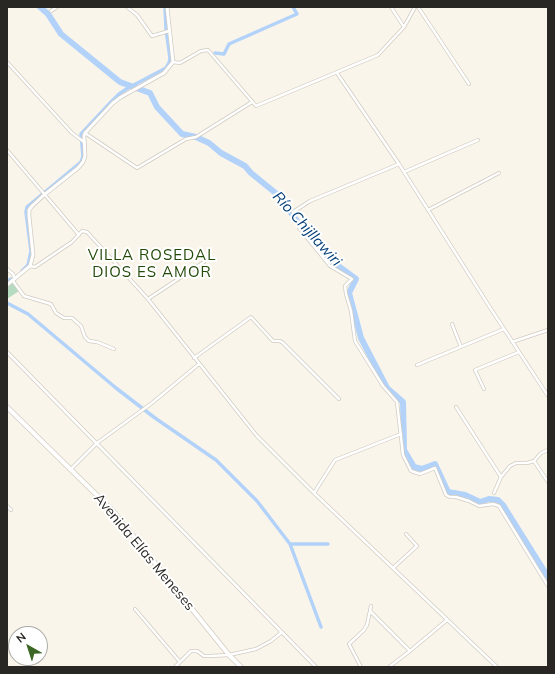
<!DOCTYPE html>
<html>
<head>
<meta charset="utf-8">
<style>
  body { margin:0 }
  #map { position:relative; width:555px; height:674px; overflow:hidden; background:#faf5ea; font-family:Mulish,sans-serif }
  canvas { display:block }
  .frame { position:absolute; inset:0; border:8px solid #292724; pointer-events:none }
  .north { position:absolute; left:8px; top:626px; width:40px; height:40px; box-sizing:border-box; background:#fff; border:1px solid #a9a9a7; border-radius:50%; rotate:321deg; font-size:11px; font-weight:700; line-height:16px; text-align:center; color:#292724 }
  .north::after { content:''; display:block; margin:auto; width:14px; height:18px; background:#3d6724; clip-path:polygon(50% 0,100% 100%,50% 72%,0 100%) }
</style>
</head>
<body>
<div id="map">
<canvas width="555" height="674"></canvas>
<div class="frame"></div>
<div class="north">N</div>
</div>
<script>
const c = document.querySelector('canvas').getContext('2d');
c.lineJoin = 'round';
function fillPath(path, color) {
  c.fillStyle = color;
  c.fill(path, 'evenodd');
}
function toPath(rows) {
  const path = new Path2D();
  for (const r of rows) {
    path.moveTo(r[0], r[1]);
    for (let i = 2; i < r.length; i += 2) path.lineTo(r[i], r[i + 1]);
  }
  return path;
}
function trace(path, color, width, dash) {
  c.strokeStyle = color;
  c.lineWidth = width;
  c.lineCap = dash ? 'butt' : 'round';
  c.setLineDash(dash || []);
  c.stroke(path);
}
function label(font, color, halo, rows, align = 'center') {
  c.font = font + ' Mulish,sans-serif';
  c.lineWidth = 4;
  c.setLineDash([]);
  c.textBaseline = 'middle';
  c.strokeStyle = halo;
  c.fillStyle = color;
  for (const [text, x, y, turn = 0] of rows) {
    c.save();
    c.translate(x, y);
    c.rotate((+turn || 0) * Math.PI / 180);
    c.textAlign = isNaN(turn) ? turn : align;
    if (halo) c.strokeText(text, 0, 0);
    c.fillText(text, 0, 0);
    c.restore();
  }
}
fillPath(toPath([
  [12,283,19,291,7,299,7,287]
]), '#b6dbc1');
trace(toPath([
  [215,53,224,54,229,44,297,14,293,7],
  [22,271,28,265,31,251,26,212,27,207,81,162,83,156,81,134,111,102,119,94,128,88,166,68,169,63,170,58,166,29,165,7],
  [7,281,11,279],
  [7,303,28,314,116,388,155,418,216,460,257,501,290,544,321,627],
  [290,544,328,544]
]), '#b2d2fa', 3.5);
trace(toPath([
  [40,7,48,14,61,34,120,82,150,93,157,107,182,134,196,137,209,143,221,153,245,166,251,173,278,195,308,236,330,260,356,279,349,293,356,319,361,338,387,388,403,402,404,450,414,467,422,469,435,464,448,492,465,495,480,502,489,499,498,500,503,505,548,577]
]), '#b2d2fa', 6);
const minor = toPath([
  [127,7,137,15,152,36,169,31],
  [391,7,404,27],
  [418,7,469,84],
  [51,11,57,7],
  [7,62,72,133,84,142],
  [173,62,180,63,201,51,208,50,256,106,378,55,404,27,415,7],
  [337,73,399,164,489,306,548,396],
  [85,133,137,168,186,139,196,137,252,102],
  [7,150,79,235],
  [404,172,478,140],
  [428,210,499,173],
  [293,212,310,201,399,164],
  [299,228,330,266,352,279,345,286,346,294,351,311,355,341,383,386,397,402,403,455,411,471,420,474,435,468,446,495,450,497,456,497,469,501,479,506,493,504,499,506,548,586],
  [30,266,35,267,72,242,82,231,87,232,148,299,257,436,314,493,497,667],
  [7,269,13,274,15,279],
  [13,281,24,296,51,304,56,313,64,318,72,318,81,326,85,337,89,341,97,342,114,349],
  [148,299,204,262],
  [452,324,461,347],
  [512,342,548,330],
  [7,352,316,667],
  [194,358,251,317,273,341,280,341,283,343,339,399],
  [417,365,504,329],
  [484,389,475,370,519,352],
  [456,407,501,477],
  [534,461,548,482],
  [71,469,97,443,152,403,199,364],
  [314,493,335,460,401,434],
  [494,493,501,477,510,466,516,463,527,463,534,461,541,453,548,450],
  [7,506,11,510],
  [393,568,417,546,406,534],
  [135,609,180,662],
  [370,611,410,651],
  [175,667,191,651,197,651,204,656,210,656,229,655,256,649,271,641,282,632],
  [361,667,349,644,364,630,367,625,371,606],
  [389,667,410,651,447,620]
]);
const tertiary = toPath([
  [7,285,30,266,33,255,29,216,29,210,32,206,44,195,78,168,83,162,85,156,84,136,85,133,113,103,121,97,164,73,173,62,167,7]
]);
const primary = toPath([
  [7,407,113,511,229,655,241,667]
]);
trace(minor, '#d1cbc1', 4);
trace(tertiary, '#d1cbc1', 4.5);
trace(primary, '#d1cbc1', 5.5);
trace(minor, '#fff', 2.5);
trace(tertiary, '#fff', 3);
trace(primary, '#fff', 4);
label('14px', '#292724', '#fff', [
  ["Avenida Elías Meneses",144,552,50]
]);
label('italic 15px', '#06407a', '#fff', [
  ["Río Chijllawiri",307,229,48]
]);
c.letterSpacing = '1px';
label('15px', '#244a0a', '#fff', [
  ["VILLA ROSEDAL",152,255],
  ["DIOS ES AMOR",152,272]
]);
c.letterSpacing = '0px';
</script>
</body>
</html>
